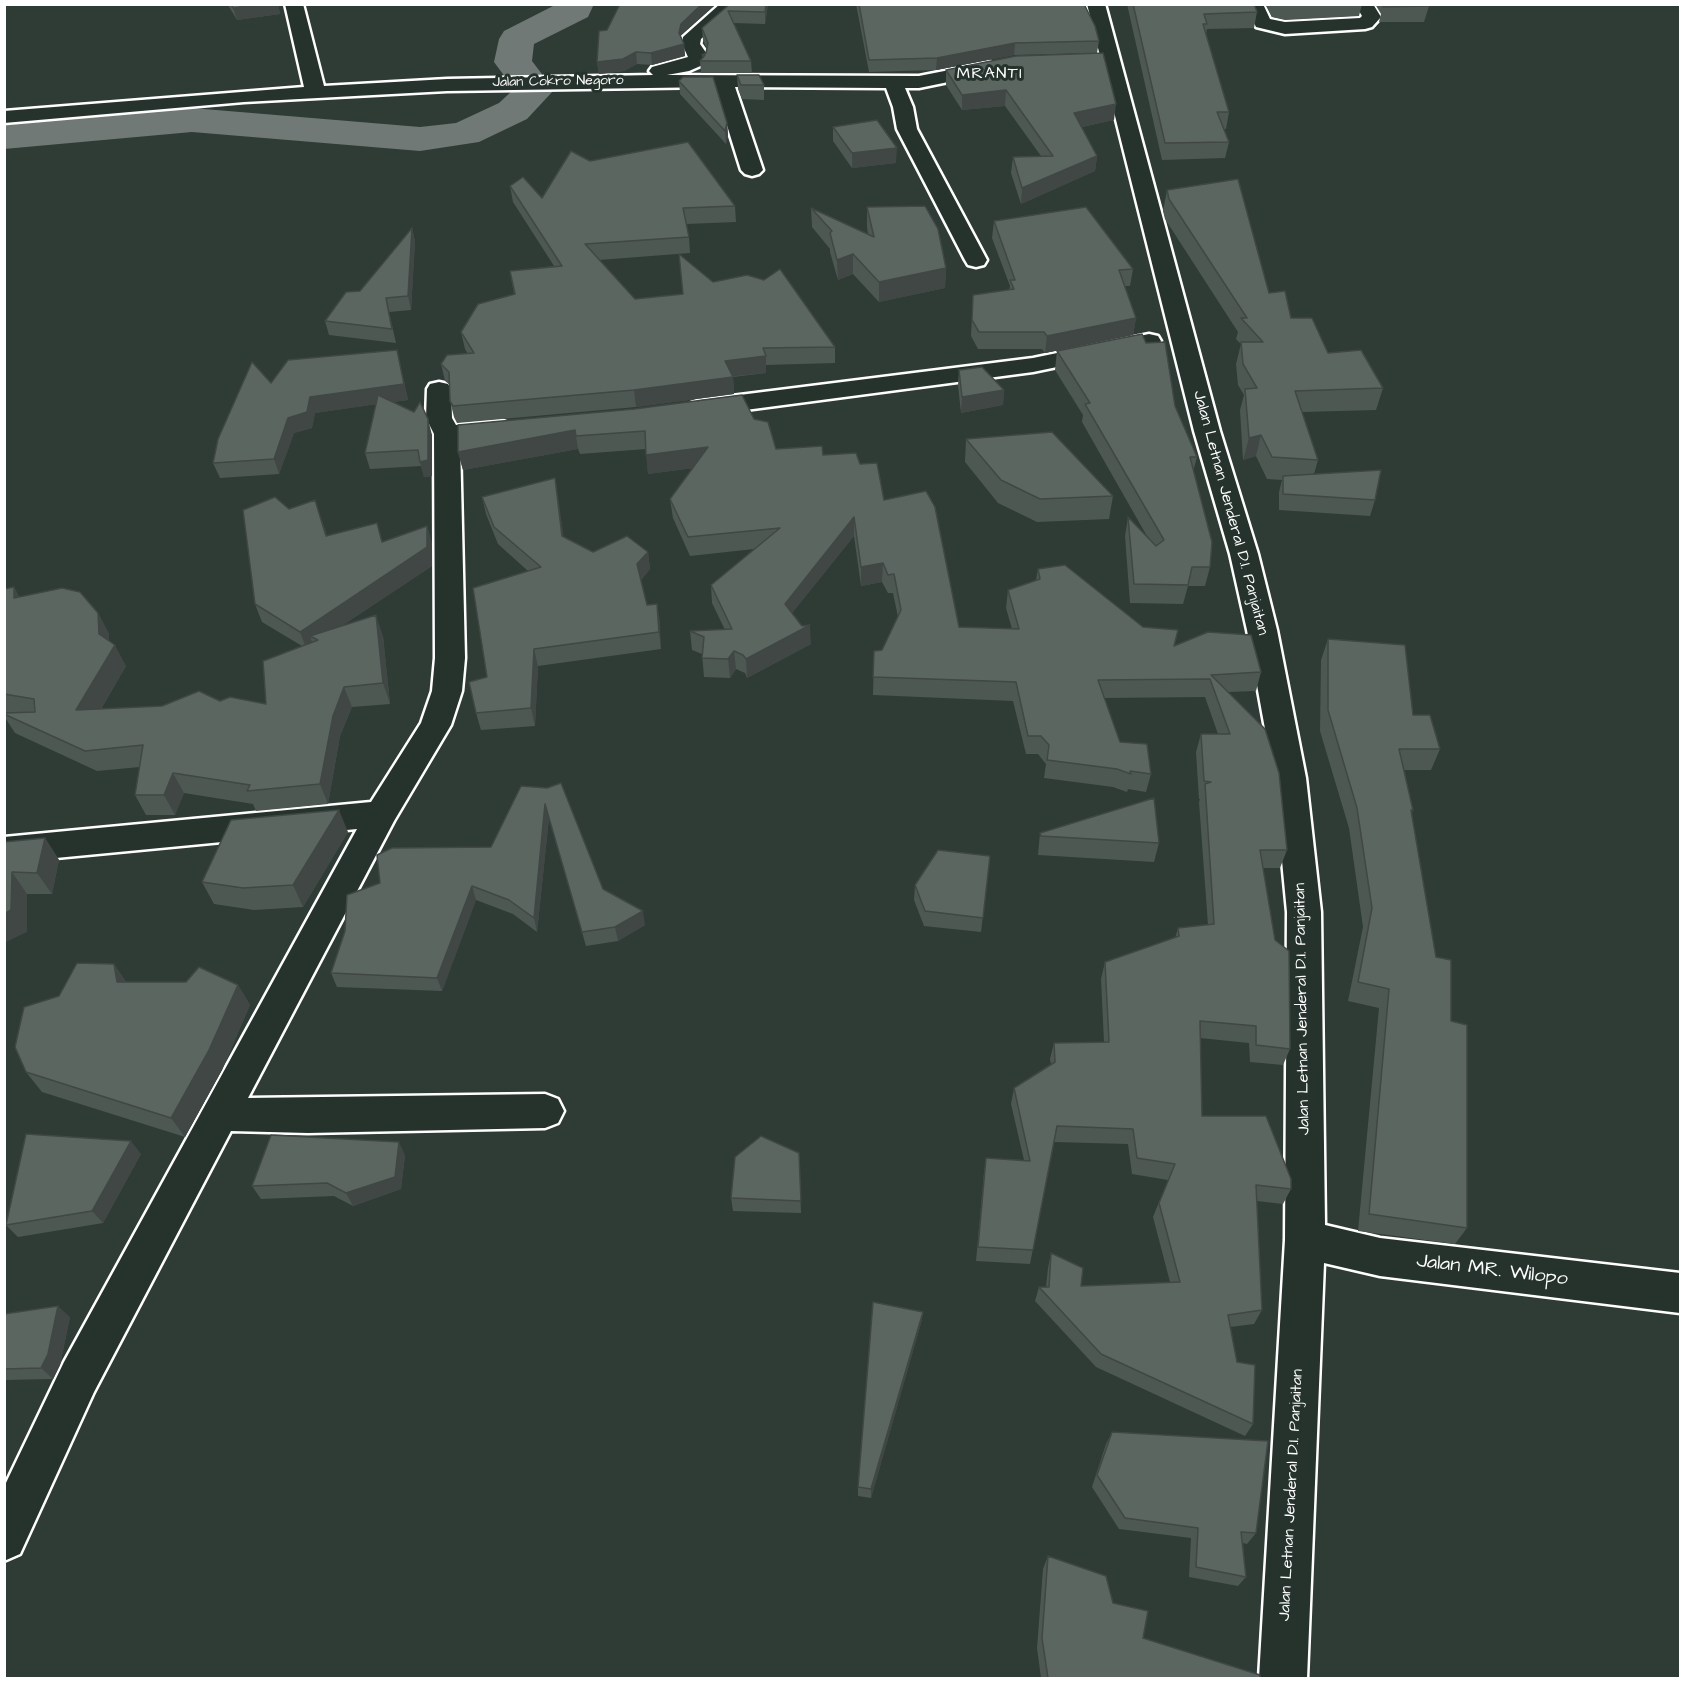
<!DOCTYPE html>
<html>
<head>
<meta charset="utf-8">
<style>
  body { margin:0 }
  #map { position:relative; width:1685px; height:1683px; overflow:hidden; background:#2f3b35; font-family:"Architects Daughter",sans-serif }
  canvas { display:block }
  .frame { position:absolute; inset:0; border:6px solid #fff; pointer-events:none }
</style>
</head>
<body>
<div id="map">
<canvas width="1685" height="1683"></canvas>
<div class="frame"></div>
</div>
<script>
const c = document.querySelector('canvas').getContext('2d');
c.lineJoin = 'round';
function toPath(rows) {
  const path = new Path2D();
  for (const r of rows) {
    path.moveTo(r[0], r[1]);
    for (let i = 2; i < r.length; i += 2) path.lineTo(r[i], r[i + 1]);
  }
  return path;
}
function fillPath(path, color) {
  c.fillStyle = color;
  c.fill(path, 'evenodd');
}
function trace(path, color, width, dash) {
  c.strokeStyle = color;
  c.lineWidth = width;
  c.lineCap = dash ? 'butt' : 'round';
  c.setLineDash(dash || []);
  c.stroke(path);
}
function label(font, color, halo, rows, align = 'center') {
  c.font = font + ' "Architects Daughter",sans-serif';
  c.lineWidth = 6;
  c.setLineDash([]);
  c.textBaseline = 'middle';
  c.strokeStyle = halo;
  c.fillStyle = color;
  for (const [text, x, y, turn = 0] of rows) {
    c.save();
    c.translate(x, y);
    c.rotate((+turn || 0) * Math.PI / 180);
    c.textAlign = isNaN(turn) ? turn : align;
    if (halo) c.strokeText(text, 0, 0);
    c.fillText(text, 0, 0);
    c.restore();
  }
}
fillPath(toPath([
  [557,4,594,4,588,17,534,44,532,61,554,90,527,119,479,142,420,151,192,132,4,149,4,125,192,108,420,127,456,123,499,103,514,89,494,62,499,39,504,31,557,4]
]), '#707975');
const minor = toPath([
  [285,4,303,4,324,86,447,79,653,75,649,71,652,67,688,57,682,44,683,37,720,4,741,4,701,39,700,44,707,54,705,64,689,71,667,75,919,76,990,62,997,64,1000,68,997,72,919,88,905,88,913,107,917,129,987,260,984,265,976,267,968,265,965,260,897,129,893,107,886,88,735,87,763,170,759,174,752,176,745,174,741,170,715,87,447,91,244,102,4,123,4,111,304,87,285,4],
  [1087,4,1105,4,1220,431,1258,554,1277,630,1306,778,1321,912,1325,1225,1380,1238,1680,1273,1680,1313,1380,1276,1324,1263,1307,1678,1259,1678,1285,1240,1287,912,1274,778,1247,630,1230,554,1194,431,1087,4],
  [1245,4,1263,4,1270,19,1285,22,1360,18,1362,16,1355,4,1373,4,1381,17,1372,27,1365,29,1285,34,1256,27,1245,4],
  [1149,334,1158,336,1161,341,1158,346,1033,372,700,416,691,413,687,408,691,403,700,400,1033,358,1149,334],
  [439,382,448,384,451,389,452,418,456,425,503,421,512,424,516,429,512,434,503,437,460,441,465,658,462,691,451,725,394,821,248,1098,545,1094,558,1099,564,1111,558,1123,545,1128,308,1133,231,1131,94,1392,20,1554,4,1561,4,1487,64,1362,357,829,4,863,4,837,371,802,421,723,432,691,435,658,434,434,426,418,427,389,430,384,439,382]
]);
trace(minor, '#fff', 5);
fillPath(minor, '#26332d');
fillPath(toPath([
  [278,4,280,14,237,20,228,5],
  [730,4,768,4,765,24,734,23,751,61,752,73,701,73,700,61,703,58,702,55,706,53,707,49,703,40,702,28],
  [856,4,1084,4,1099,41,1097,53,1014,55,936,70,869,72],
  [1127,4,1254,4,1257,12,1254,28,1207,29,1206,34,1229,112,1226,129,1223,129,1229,142,1225,158,1162,160],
  [1265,4,1362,4,1359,16,1285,20,1272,17],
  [1375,4,1428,4,1429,6,1424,22,1379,22,1381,14],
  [681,35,681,38,684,44,685,56,652,65,637,64,624,71,599,74,597,62],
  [946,70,1114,120,1082,127,1097,156,1095,171,1021,204,1011,173,1013,157,1041,156,1005,106,962,110,946,85],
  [737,75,764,85,764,100,742,99,738,89],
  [679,81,727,123,728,135,726,144,680,94],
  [833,127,896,163,852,168,833,141],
  [590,161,735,206,736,222,686,224,689,237,690,253,599,260,635,299,683,294,713,282,835,347,835,363,766,365,766,373,733,377,734,394,636,407,457,423,454,417,450,401,450,385,445,381,441,364,468,354,465,349,461,332,514,294,510,271,554,266,513,202,510,186,542,198],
  [1167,190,1269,293,1291,318,1328,353,1383,388,1376,410,1302,412,1318,460,1314,474,1375,500,1370,516,1279,510,1279,492,1282,480,1267,479,1256,456,1243,460,1240,410,1244,395,1238,385,1236,364,1241,344,1236,339,1238,332,1165,219,1163,211],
  [867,207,946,268,945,288,879,302,853,274,838,280,830,252,830,249,812,227,811,208,868,234,867,227],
  [994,221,1133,269,1130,286,1125,286,1136,318,1133,335,1045,353,1042,349,978,349,971,336,973,295,1009,290,1010,286,992,238],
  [412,228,415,241,411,310,389,312,396,343,329,335,325,321,360,291],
  [1146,343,1197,457,1193,472,1210,567,1205,586,1188,586,1183,604,1130,603,1125,536,1128,517,1148,538,1082,422,1083,415,1055,370,1057,351],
  [397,350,408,400,392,402,432,435,432,476,424,477,421,466,370,469,365,453,376,404,315,413,312,428,294,433,279,474,220,478,213,463,271,383],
  [959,370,1004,390,1003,405,961,413,958,385],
  [754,419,776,449,823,455,860,464,884,500,959,627,1012,629,1006,608,1008,590,1036,580,1038,569,1143,627,1174,646,1261,672,1256,691,1228,692,1287,850,1280,868,1263,868,1290,1049,1283,1065,1250,1062,1249,1043,1200,1038,1202,1116,1291,1189,1283,1204,1257,1201,1262,1310,1254,1324,1230,1327,1237,1362,1253,1424,1245,1436,1096,1367,1035,1301,1039,1287,1046,1287,1048,1268,1051,1253,1081,1286,1170,1282,1153,1217,1168,1180,1132,1174,1128,1144,1054,1142,1030,1264,976,1261,984,1173,986,1158,1024,1160,1011,1104,1014,1088,1051,1065,1050,1059,1054,1043,1104,1042,1101,979,1105,962,1175,938,1178,928,1208,925,1199,802,1200,799,1199,799,1196,752,1201,734,1218,734,1205,697,1104,698,1120,742,1151,774,1146,792,1128,789,1127,792,1113,787,1044,778,1046,764,1038,754,1026,754,1013,701,873,695,874,651,882,650,898,617,893,593,888,593,882,582,861,586,854,536,792,613,811,644,747,678,745,673,736,669,730,678,704,677,702,654,692,650,690,631,725,630,712,603,711,585,754,549,690,556,673,518,670,499,693,468,648,474,646,449,580,454,578,449,463,470,458,452,458,425],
  [966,439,1113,496,1109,519,1037,522,998,503,965,462],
  [555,478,563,536,593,552,648,552,650,569,641,580,647,605,657,604,661,649,538,666,535,726,481,730,476,713,487,677,528,571,498,544,486,514,482,497],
  [315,500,327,536,383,542,427,526,432,544,432,566,343,625,383,636,390,704,352,707,340,736,328,804,256,811,253,804,184,793,175,815,146,815,135,795,140,767,97,771,15,733,4,716,4,589,14,587,19,597,98,613,109,634,109,641,126,666,101,709,162,706,220,701,266,704,302,646,262,622,255,604,289,509],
  [1328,639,1413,715,1440,749,1431,770,1404,770,1413,810,1411,815,1436,957,1451,1021,1467,1228,1455,1244,1358,1231,1379,1008,1348,1001,1363,927,1349,828,1320,731,1321,660],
  [547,788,603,889,645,925,618,941,586,946,549,818,537,932,513,914,476,900,442,991,337,987,331,973,491,847],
  [348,832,303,907,254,910,214,904,202,882],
  [1040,833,1159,843,1154,862,1038,855],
  [45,838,59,860,52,894,27,894,27,932,4,842],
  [990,856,981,932,924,926,914,900,915,885],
  [114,964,126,982,238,985,250,1005,222,1070,185,1137,42,1092,26,1072,59,996],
  [799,1153,801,1213,733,1211,731,1198],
  [141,1154,103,1223,18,1237,6,1225],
  [405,1155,401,1189,353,1206,334,1196,261,1199,252,1186],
  [923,1312,921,1323,871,1498,858,1496,858,1487],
  [4,1314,70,1317,60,1365,53,1379,4,1380],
  [1112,1432,1256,1533,1247,1544,1243,1543,1246,1577,1238,1586,1189,1577,1191,1538,1119,1529,1092,1487,1106,1444],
  [1048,1556,1113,1603,1143,1638,1260,1678,1041,1678,1037,1648,1043,1569]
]), '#4e5853');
fillPath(toPath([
  [4,4,23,4,4,6],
  [261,4,278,4,280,14,237,20,233,8],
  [702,4,716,4,681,35,680,45,684,44,685,56,652,65,651,53,679,33,681,24],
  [766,4,768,4,765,24,765,12],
  [1015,43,1014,55,936,70,937,58],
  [636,52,637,64,624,71,599,74,597,62],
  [1006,90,1005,106,962,110,962,95],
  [1116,104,1114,120,1072,129,1074,113],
  [727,123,728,135,726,144,725,131],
  [897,148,896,163,852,168,852,153],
  [1097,156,1095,171,1021,204,1022,188],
  [412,228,415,241,411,310,408,296],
  [853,254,853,274,838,280,837,260],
  [946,268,945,288,879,302,879,282],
  [1136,318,1133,335,1045,353,1047,336],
  [397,350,408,400,315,413,312,428,294,433,279,474,274,459,288,418,310,397],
  [766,356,766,373,726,377,725,361],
  [733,377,734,394,636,407,634,390],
  [1004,390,1003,405,961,413,962,397],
  [428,419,432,435,432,476,424,477,420,462],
  [575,430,578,449,463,470,458,452],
  [1261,435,1256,456,1243,460,1249,438],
  [708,447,709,466,648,474,646,455],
  [555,478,558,496,566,553,562,536],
  [854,517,854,536,785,622,785,604],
  [427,526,432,544,432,566,318,642,318,640,310,636,313,645,307,650,300,632],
  [648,552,650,569,640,582,637,564],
  [883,563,882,582,861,586,861,567],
  [14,587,26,608,14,598],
  [657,604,660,621,661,649,659,632],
  [98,613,109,634,109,655,99,634],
  [376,615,383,636,390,704,383,683],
  [810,625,811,644,747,678,746,659],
  [115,645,126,666,88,730,76,710],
  [534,649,538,666,535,726,531,708],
  [734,651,736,669,730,678,728,659],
  [344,687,352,707,340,736,328,804,320,784,333,716],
  [173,773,184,793,175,815,164,795],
  [545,804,549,818,537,932,534,918],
  [339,810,348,832,303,907,293,885],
  [45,838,59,860,52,894,37,873],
  [12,872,27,894,27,932,4,943,4,914],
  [472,886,476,900,442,991,437,978],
  [643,911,645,925,618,941,615,927],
  [114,964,128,985,117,982],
  [238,985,250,1005,222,1070,185,1137,171,1118],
  [131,1141,141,1154,103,1223,92,1211],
  [399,1142,405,1155,401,1189,353,1206,346,1193],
  [58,1306,70,1317,60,1365,53,1379,41,1368],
  [923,1312,921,1323,871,1498,871,1489]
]), '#404744');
const building = toPath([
  [231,4,261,4,233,8,231,4],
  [620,4,702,4,681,24,679,33,684,44,651,53,636,52,623,59,597,62,599,31,607,30,620,4],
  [730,4,766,4,765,12,728,11,751,61,700,61,705,55,702,55,706,53,708,43,702,28,730,4],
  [859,4,1084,4,1095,26,1099,41,1015,43,937,58,869,60,859,4],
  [1133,4,1254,4,1257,12,1204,14,1207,24,1203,24,1229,112,1217,112,1229,142,1165,143,1133,4],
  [1385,4,1428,4,1429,6,1383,7,1385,4],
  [1103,53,1116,104,1074,113,1097,156,1022,188,1013,157,1053,156,1006,90,962,95,946,70,1016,56,1103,53],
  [737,75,759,75,764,85,741,85,737,75],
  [683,77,713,77,727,123,725,131,679,81,683,77],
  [877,120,897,148,852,153,833,127,877,120],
  [688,142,735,206,683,208,689,237,585,244,635,299,683,294,679,254,713,282,747,275,764,280,780,269,835,347,763,348,766,356,725,361,733,377,634,390,453,406,450,401,449,372,441,364,447,355,474,353,461,332,478,304,515,294,510,271,562,266,510,186,523,177,542,198,571,151,590,161,688,142],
  [1238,179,1269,293,1285,291,1291,318,1312,318,1328,353,1361,350,1383,388,1295,391,1318,460,1272,457,1261,435,1249,438,1245,389,1257,388,1243,364,1241,342,1263,342,1241,318,1247,318,1169,199,1167,190,1238,179],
  [925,206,938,229,946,268,879,282,853,254,837,260,830,233,832,231,811,208,874,237,867,207,925,206],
  [1086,207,1133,269,1119,270,1136,318,1047,336,1044,332,979,332,972,320,973,295,1014,289,1010,280,1015,280,994,221,1086,207],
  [412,228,408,296,386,298,392,329,325,321,346,292,360,291,412,228],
  [1142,334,1146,343,1165,342,1175,406,1197,457,1190,457,1212,542,1210,567,1192,567,1188,585,1134,584,1128,517,1156,546,1164,540,1085,404,1090,403,1057,351,1142,334],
  [397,350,404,384,310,397,307,412,288,418,274,459,213,463,218,439,252,362,271,383,288,360,397,350],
  [982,367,1004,390,962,397,959,370,982,367],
  [378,395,414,412,420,402,428,419,428,460,420,462,418,450,365,453,378,395],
  [742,395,754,419,768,422,776,449,822,446,823,455,856,453,860,464,877,463,884,500,926,491,935,507,959,627,1019,629,1008,590,1040,579,1038,569,1065,565,1143,627,1178,630,1174,646,1208,632,1251,635,1261,672,1211,675,1265,729,1279,773,1287,850,1260,850,1275,940,1289,951,1290,1049,1256,1045,1256,1026,1200,1021,1202,1116,1266,1116,1291,1179,1291,1189,1256,1185,1262,1310,1228,1315,1237,1362,1255,1365,1253,1424,1101,1354,1039,1287,1049,1287,1051,1253,1083,1268,1081,1286,1180,1282,1159,1203,1175,1164,1137,1158,1133,1129,1057,1126,1033,1250,978,1247,986,1158,1030,1161,1014,1088,1055,1062,1054,1043,1109,1042,1105,962,1179,936,1178,928,1214,924,1205,784,1211,782,1204,781,1201,734,1230,734,1210,679,1098,680,1120,742,1147,744,1151,774,1130,771,1131,774,1117,769,1047,760,1049,745,1041,736,1028,736,1016,682,873,677,874,651,882,650,901,610,894,574,888,575,883,563,861,567,854,517,785,604,802,626,810,625,746,659,743,655,734,651,728,659,702,658,704,637,690,631,732,629,711,585,780,528,688,537,670,499,708,447,646,455,645,431,576,436,575,430,458,452,458,425,634,409,742,395],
  [1052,432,1113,496,1040,499,1001,480,966,439,1052,432],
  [1381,470,1375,500,1283,494,1283,476,1381,470],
  [555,478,562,536,593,552,627,536,648,552,637,564,647,605,657,604,659,632,534,649,531,708,476,713,469,682,487,677,473,588,541,567,494,527,482,497,555,478],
  [275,497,289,509,315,500,326,536,377,523,382,542,427,526,427,547,300,632,255,604,243,510,275,497],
  [14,587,14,598,62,588,80,592,98,613,99,634,115,645,76,710,162,706,199,691,220,701,230,697,266,704,263,661,318,640,310,636,376,615,383,683,344,687,333,716,320,784,247,791,250,785,173,773,164,795,135,795,143,745,85,751,4,714,4,713,35,712,34,699,4,694,4,589,14,587],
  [1328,639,1405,645,1413,715,1430,715,1440,749,1399,749,1413,810,1411,810,1436,957,1451,960,1451,1021,1467,1025,1467,1228,1369,1214,1389,989,1358,982,1372,908,1357,808,1328,710,1328,639],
  [561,783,603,889,643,911,615,927,582,932,545,804,534,918,509,900,472,886,437,978,331,973,345,931,347,895,380,883,377,855,392,848,491,847,521,786,547,788,561,783],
  [1154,798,1159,843,1041,836,1040,833,1154,798],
  [339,810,293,885,243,888,202,882,231,820,339,810],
  [45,838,37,873,12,872,11,910,4,914,4,842,45,838],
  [938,850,990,856,983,918,925,911,915,885,938,850],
  [77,963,114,964,117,982,186,982,199,967,238,985,209,1050,171,1118,26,1072,15,1047,24,1007,59,996,77,963],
  [26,1134,131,1141,92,1211,6,1225,26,1134],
  [271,1135,399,1142,395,1177,346,1193,327,1183,252,1186,271,1135],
  [761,1136,799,1153,801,1201,731,1198,735,1157,761,1136],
  [873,1302,923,1312,871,1489,858,1487,873,1302],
  [58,1306,48,1354,41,1368,4,1369,4,1314,58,1306],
  [1112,1432,1268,1441,1256,1533,1241,1532,1246,1577,1196,1567,1198,1528,1125,1518,1097,1475,1112,1432],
  [1048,1556,1106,1576,1113,1603,1148,1611,1143,1638,1260,1675,1260,1678,1048,1678,1042,1638,1048,1556]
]);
fillPath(building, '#5b6661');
trace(building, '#404744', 1.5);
label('14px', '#fff', '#26332d', [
  ["Jalan Cokro Negoro",558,82,-1]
]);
c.letterSpacing = '1.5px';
label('16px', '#fff', '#26332d', [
  ["MRANTI",990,75]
]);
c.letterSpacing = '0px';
label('16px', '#fff', '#26332d', [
  ["Jalan Letnan Jenderal D.I. Panjaitan",1230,513,75],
  ["Jalan Letnan Jenderal D.I. Panjaitan",1303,1009,-91],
  ["Jalan Letnan Jenderal D.I. Panjaitan",1292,1495,-87]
]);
label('20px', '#fff', '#26332d', [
  ["Jalan MR. Wilopo",1492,1271,7]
]);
</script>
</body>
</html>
